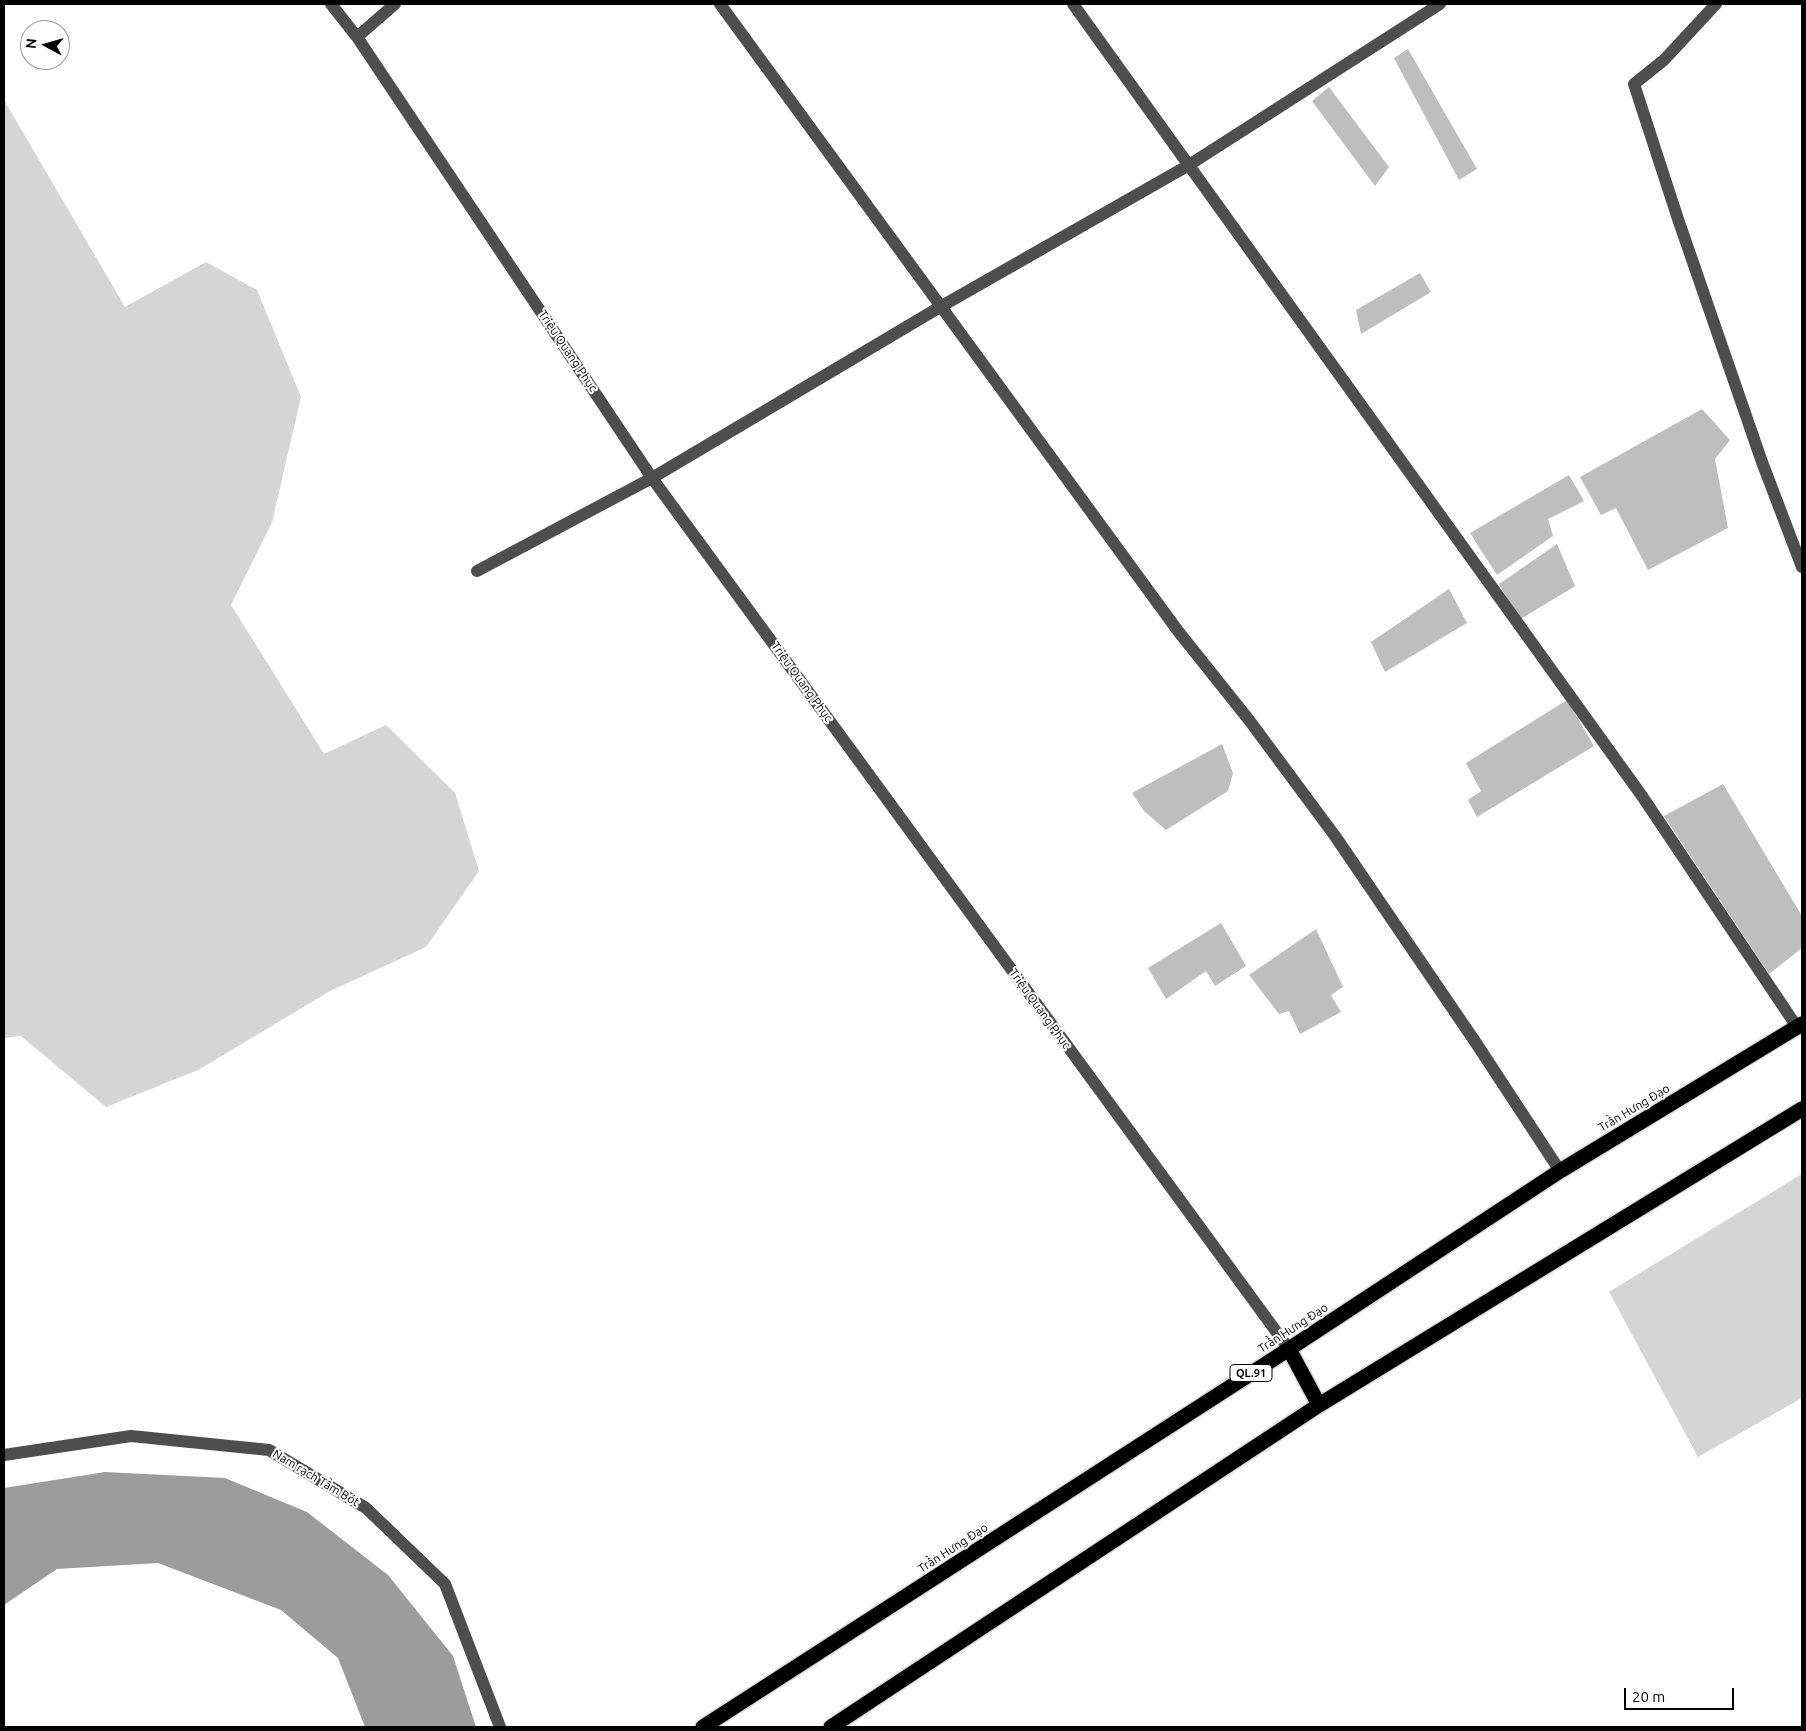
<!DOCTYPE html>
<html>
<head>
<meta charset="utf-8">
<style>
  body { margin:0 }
  #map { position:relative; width:1806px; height:1731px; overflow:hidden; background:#fff; font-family:Ubuntu,sans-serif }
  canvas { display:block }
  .frame { position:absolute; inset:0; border:5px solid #000; pointer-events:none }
  .north { position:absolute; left:20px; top:20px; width:50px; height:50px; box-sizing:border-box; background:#fff; border:1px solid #999; border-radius:50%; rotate:276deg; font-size:14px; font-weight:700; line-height:20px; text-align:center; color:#000 }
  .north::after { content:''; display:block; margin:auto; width:18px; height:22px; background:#000; clip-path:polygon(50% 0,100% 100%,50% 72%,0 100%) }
  .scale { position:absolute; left:1624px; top:1688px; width:110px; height:22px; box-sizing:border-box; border:2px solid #000; border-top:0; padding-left:6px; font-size:15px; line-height:18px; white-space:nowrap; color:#000; -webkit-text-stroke:4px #fff; paint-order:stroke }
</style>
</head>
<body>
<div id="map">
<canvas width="1806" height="1731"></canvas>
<div class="frame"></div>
<div class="north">N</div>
<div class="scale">20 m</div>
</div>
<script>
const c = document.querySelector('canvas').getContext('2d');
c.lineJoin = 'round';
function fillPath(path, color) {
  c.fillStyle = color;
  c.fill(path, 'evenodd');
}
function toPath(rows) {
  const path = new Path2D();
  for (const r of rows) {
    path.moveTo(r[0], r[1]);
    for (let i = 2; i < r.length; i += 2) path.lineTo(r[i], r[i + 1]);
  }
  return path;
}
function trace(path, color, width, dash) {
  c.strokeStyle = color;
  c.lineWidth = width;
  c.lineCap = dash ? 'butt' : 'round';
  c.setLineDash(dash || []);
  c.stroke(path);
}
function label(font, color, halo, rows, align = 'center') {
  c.font = font + ' Ubuntu,sans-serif';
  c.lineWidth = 4;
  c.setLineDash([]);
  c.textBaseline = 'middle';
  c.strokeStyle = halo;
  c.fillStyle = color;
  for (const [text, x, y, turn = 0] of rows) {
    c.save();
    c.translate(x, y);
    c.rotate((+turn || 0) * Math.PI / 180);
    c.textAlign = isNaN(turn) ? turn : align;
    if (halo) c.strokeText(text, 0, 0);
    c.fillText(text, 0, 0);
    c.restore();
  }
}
fillPath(toPath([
  [4,100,125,307,206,262,257,290,301,397,272,522,231,605,324,754,386,725,455,793,479,871,426,947,330,991,198,1070,106,1107,21,1036,4,1038],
  [1802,1174,1802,1398,1698,1457,1609,1292]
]), '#d5d5d5');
fillPath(toPath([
  [105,1472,225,1478,307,1512,388,1575,453,1656,476,1727,365,1727,338,1658,281,1610,158,1563,57,1569,4,1605,4,1488]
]), '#9c9c9c');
fillPath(toPath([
  [1408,49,1477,169,1459,180,1394,58],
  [1329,87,1389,167,1375,186,1312,101],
  [1420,273,1431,292,1361,334,1356,310],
  [1702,409,1730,440,1715,459,1728,528,1648,570,1616,508,1601,515,1580,477],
  [1569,475,1584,501,1548,519,1553,536,1497,575,1470,533],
  [1557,544,1575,586,1519,620,1499,584],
  [1449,589,1467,623,1385,672,1371,642],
  [1567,700,1594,746,1477,817,1468,800,1481,791,1466,763],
  [1222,744,1233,773,1228,791,1166,830,1144,811,1132,793],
  [1723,784,1802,916,1802,948,1769,974,1664,816],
  [1221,923,1246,966,1215,986,1206,971,1166,999,1148,968],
  [1316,929,1343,987,1331,995,1341,1012,1300,1034,1289,1011,1279,1014,1249,975]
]), '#bebebe');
const highway = toPath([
  [1289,1349,1319,1405],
  [703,1727,1289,1349,1560,1171,1802,1024],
  [831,1727,1319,1405,1802,1109]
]);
trace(highway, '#dbdbdb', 18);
trace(toPath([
  [331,4,357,37,652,478,1289,1349],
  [720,4,1178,631,1249,720,1335,836,1476,1043,1560,1171],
  [1073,4,1642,796,1797,1027],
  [1716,4,1664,60,1634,84,1678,219,1762,462,1802,567],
  [357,37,395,4],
  [477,571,652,478,940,307,1189,165,1440,4],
  [4,1455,131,1436,269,1450,366,1508,445,1584,500,1727]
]), '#4e4e4e', 12);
trace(highway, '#000', 15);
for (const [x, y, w] of [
  [1251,1373,42]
]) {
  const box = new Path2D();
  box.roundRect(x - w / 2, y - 8.5, w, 17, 4);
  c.fillStyle = '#fff';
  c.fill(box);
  trace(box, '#000', 1);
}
label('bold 11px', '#000', null, [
  ["QL.91",1251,1373]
]);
label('12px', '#000', '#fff', [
  ["Triệu Quang Phục",568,351,56],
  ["Triệu Quang Phục",802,682,54],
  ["Triệu Quang Phục",1040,1009,54],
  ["Trần Hưng Đạo",1634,1108,-31],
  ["Trần Hưng Đạo",1293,1328,-33],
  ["Nam rạch Tầm Bót",316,1478,31],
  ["Trần Hưng Đạo",953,1548,-33]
]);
</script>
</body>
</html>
